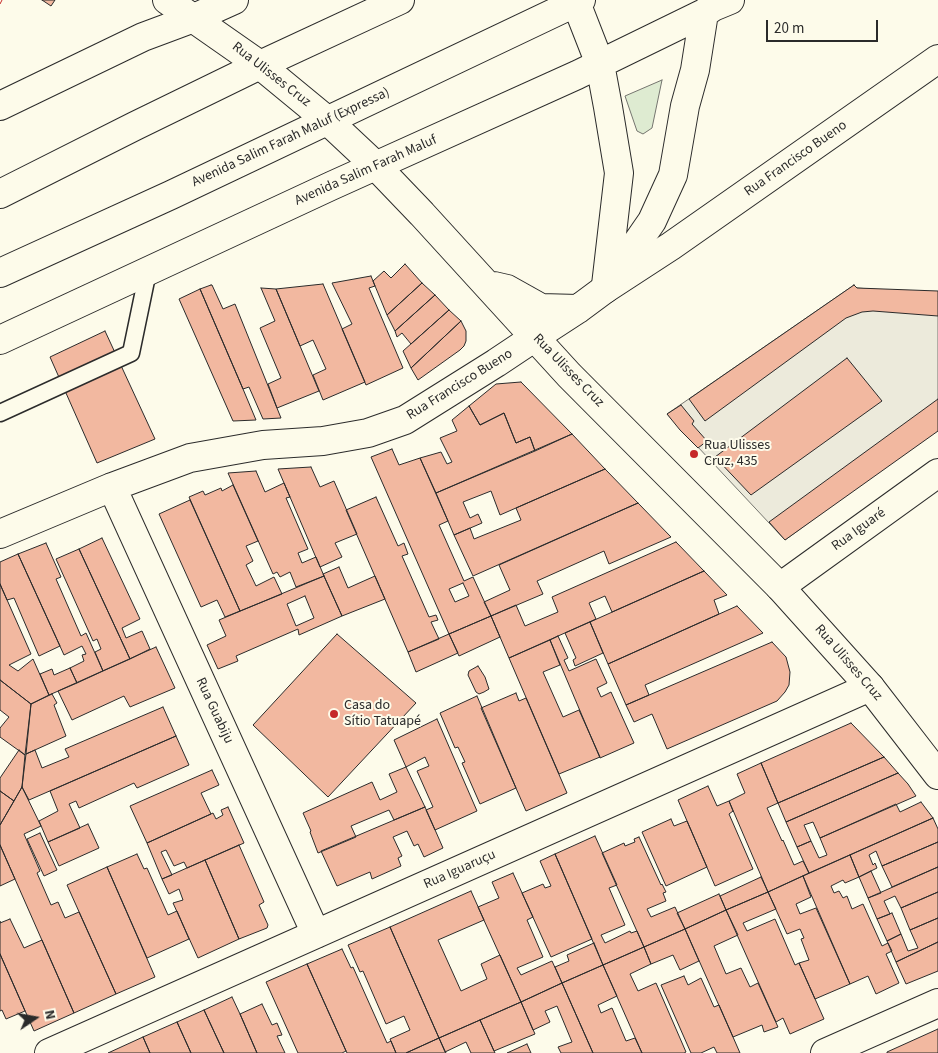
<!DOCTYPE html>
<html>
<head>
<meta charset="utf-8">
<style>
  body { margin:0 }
  #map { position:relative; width:938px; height:1053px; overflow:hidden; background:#fdfbea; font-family:"Source Sans 3",sans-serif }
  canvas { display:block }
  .north { position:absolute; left:10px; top:993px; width:50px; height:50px; -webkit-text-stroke:4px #fdfbea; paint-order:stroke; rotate:78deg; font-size:14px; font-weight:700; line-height:20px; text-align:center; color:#2b2b2b }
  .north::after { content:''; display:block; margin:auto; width:18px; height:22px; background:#2b2b2b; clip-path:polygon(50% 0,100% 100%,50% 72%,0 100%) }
  .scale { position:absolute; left:766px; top:20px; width:112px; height:22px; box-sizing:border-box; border:2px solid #2b2b2b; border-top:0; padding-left:6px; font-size:15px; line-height:18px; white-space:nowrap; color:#2b2b2b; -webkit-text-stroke:4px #fdfbea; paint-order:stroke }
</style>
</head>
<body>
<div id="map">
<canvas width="938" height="1053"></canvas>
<div class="north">N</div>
<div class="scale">20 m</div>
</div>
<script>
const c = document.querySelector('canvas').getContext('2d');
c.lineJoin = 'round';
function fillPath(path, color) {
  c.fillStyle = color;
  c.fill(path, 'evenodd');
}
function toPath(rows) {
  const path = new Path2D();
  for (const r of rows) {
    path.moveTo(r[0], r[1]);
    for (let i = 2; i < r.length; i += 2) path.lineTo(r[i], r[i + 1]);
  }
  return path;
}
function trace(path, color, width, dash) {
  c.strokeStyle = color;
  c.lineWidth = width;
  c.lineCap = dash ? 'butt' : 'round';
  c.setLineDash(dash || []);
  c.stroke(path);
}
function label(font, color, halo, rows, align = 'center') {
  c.font = font + ' "Source Sans 3",sans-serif';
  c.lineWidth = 4;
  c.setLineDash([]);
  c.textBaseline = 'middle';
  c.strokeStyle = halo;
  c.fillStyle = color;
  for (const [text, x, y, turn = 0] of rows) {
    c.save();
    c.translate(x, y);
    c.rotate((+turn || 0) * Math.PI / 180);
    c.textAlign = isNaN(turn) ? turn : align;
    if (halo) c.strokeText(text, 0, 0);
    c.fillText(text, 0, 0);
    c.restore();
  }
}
const green = toPath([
  [662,80,652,128,643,134,637,131,625,96,662,80]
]);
fillPath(green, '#deebd1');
trace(green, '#74746e', 1);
const parking = toPath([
  [854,285,857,288,938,294,938,428,785,540,667,414,854,285]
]);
fillPath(parking, '#eceadb');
trace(parking, '#74746e', 1);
const building = toPath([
  [42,0,55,0,51,6,42,0],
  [405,264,422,283,387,315,373,281,384,271,391,278,405,264],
  [371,276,375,286,369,288,403,368,366,385,342,329,352,324,332,283,371,276],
  [422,283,435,295,395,331,387,315,422,283],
  [323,284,365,382,323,400,313,375,326,369,313,340,300,346,276,289,323,284],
  [211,285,212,285,223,309,235,304,281,418,263,419,249,387,243,389,200,289,211,285],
  [854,285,857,288,938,291,938,316,873,311,862,312,846,318,705,421,689,399,854,285],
  [261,288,276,289,319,391,277,408,268,384,281,378,260,328,275,321,261,288],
  [200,289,243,389,256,420,233,421,179,299,200,289],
  [435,295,449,310,411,344,402,333,397,337,395,331,435,295],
  [449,310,461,321,411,368,403,351,449,310],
  [461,321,466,331,466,341,464,346,460,350,418,380,411,368,461,321],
  [105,331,155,439,97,463,50,357,105,331],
  [847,358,882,401,751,495,715,457,847,358],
  [521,382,572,434,535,451,530,437,516,443,504,413,480,425,469,406,496,384,521,382],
  [938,399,938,431,785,540,769,522,938,399],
  [681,405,694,421,692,424,707,441,698,448,680,430,667,414,681,405],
  [469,406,480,425,504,413,516,443,530,437,535,451,436,493,420,458,441,452,447,464,452,462,440,438,457,431,452,420,469,406],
  [572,434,605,469,500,515,491,491,463,502,470,518,478,514,482,523,454,535,436,493,572,434],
  [392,449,399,465,420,458,448,521,439,525,464,581,473,577,491,616,449,634,371,457,392,449],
  [463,583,469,596,455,602,449,589,463,583],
  [311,467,320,487,334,481,357,534,335,543,342,557,320,567,278,469,311,467],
  [605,469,638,503,473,576,454,535,470,528,474,539,521,520,516,508,605,469],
  [256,471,265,492,284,483,290,497,286,498,308,549,298,553,302,563,316,557,324,576,296,587,290,572,280,577,277,572,273,574,228,473,256,471],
  [233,485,258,541,246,546,253,561,246,565,256,586,274,577,282,594,240,611,189,497,203,491,205,495,221,488,222,491,233,485],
  [376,497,398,546,404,543,408,554,402,556,429,617,436,615,438,620,431,622,439,639,408,652,346,510,376,497],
  [190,500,240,611,225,617,217,600,201,607,159,514,190,500],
  [638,503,671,537,609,564,604,551,537,581,543,594,491,616,484,602,510,590,499,565,638,503],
  [102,538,140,619,122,628,126,638,142,631,150,649,130,659,79,549,102,538],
  [676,542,704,571,612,612,605,596,589,603,596,619,509,658,491,616,516,605,525,626,558,612,552,597,676,542],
  [46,543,61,577,56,579,81,636,86,633,103,671,77,683,70,668,84,661,82,655,86,654,82,646,64,655,18,554,46,543],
  [79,549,130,659,103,671,95,652,101,649,97,639,93,641,56,559,79,549],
  [18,554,60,646,39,656,14,598,7,600,0,584,0,562,18,554],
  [339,567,348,588,375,576,385,599,342,616,323,574,339,567],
  [704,571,727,595,714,600,719,614,608,664,590,622,704,571],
  [324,576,342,616,299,635,298,629,236,656,238,661,218,669,207,645,226,636,219,620,324,576],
  [305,596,314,618,296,626,287,604,305,596],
  [0,584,31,654,9,665,18,671,33,659,49,695,31,704,0,680,0,584],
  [737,606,763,633,645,685,649,695,626,705,608,664,737,606],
  [491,616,500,637,459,656,449,634,491,616],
  [590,622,603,653,575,666,573,660,576,658,565,633,590,622],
  [337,634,416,703,328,797,253,725,337,634],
  [449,634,458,653,416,672,408,652,449,634],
  [558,636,568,658,564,660,569,671,596,659,607,683,597,688,601,697,611,692,634,743,600,758,550,640,558,636],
  [550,640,560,665,543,672,563,717,579,710,600,757,559,774,509,658,550,640],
  [772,642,786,657,790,672,789,685,785,692,777,701,667,749,652,714,634,722,626,705,772,642],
  [156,647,175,688,130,707,124,696,72,720,58,691,156,647],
  [478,666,485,677,489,689,484,692,479,694,476,692,468,675,469,671,478,666],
  [70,668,77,683,49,695,40,674,52,669,54,675,70,668],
  [0,680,31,704,25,755,0,737,0,728,9,717,0,710,0,680],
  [516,693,519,701,526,698,567,793,526,811,481,708,516,693],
  [52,694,57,703,54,705,66,736,26,754,31,704,52,694],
  [477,696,516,788,480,804,462,763,465,762,458,747,455,748,440,713,477,696],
  [163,707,176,736,29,800,22,787,26,754,35,750,42,768,69,757,65,749,163,707],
  [437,719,477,811,435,830,426,810,433,807,417,771,429,766,425,757,406,767,394,740,437,719],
  [851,723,884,757,778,803,761,763,851,723],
  [176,736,189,765,137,788,134,783,79,808,76,801,69,804,80,828,48,842,39,821,58,811,50,791,176,736],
  [19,750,25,755,22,787,14,801,0,791,0,778,19,750],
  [884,757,898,773,786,822,778,803,884,757],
  [761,763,778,803,767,808,782,841,783,840,794,865,803,861,809,873,768,892,729,801,745,793,737,774,761,763],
  [406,767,425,807,394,820,389,810,351,826,356,837,318,853,310,832,311,831,303,813,372,782,380,800,397,792,389,774,406,767],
  [212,770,219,785,201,793,211,814,147,843,130,806,212,770],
  [898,773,908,784,916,796,820,838,813,822,804,825,811,841,797,847,786,822,898,773],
  [708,786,717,806,729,801,733,811,729,814,753,869,715,886,678,800,708,786],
  [22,787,41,826,24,834,40,871,37,873,51,905,58,902,65,918,79,912,116,994,74,1013,0,845,0,825,22,787],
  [0,791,14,801,0,825,0,791],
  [921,802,933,818,809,873,797,847,811,841,819,858,827,855,820,838,896,804,900,812,921,802],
  [228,807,244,843,187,868,184,862,174,866,166,850,161,852,172,875,162,879,147,843,213,813,216,819,223,815,221,810,228,807],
  [425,807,443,848,424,857,418,844,414,846,407,831,393,837,402,856,398,858,401,866,372,879,370,872,337,886,321,851,425,807],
  [933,818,938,829,938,842,882,866,876,851,869,855,873,865,875,863,877,868,859,877,850,855,933,818],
  [671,819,674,826,687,821,707,867,666,886,642,832,671,819],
  [88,824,99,848,59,866,48,842,88,824],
  [40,833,57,870,44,876,27,839,40,833],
  [595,836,617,885,609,888,625,925,601,935,605,943,630,931,631,933,637,931,644,947,603,965,555,854,595,836],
  [639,837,661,885,662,884,666,892,663,893,666,901,647,909,651,917,675,907,685,929,644,947,602,853,624,843,625,846,635,842,634,839,639,837],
  [938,842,938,867,892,887,882,866,938,842],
  [0,845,15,879,0,886,0,845],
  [239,845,264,902,259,905,268,925,267,928,239,939,205,860,239,845],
  [137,854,144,869,147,868,168,915,177,911,189,939,147,958,107,867,137,854],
  [555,854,592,939,551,957,522,893,543,884,545,888,551,886,540,861,555,854],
  [850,855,859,877,845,883,843,880,831,886,834,893,839,891,843,898,847,896,852,909,863,904,882,946,888,943,892,951,886,954,899,983,876,994,868,976,850,984,803,876,850,855],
  [205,860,239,939,198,958,173,903,183,900,179,889,169,894,162,879,205,860],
  [107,867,155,977,116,994,67,885,107,867],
  [938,867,938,892,901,908,895,896,884,901,890,914,877,919,868,898,938,867],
  [871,871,881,893,868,898,859,877,871,871],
  [513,873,533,917,527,920,543,957,517,968,521,975,552,961,562,983,521,1002,478,907,499,898,492,882,513,873],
  [803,876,811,897,796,904,800,914,816,908,850,984,815,999,799,963,809,960,801,939,804,938,800,929,787,934,768,892,803,876],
  [761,877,768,892,726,910,720,896,761,877],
  [471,891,484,920,438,940,461,991,487,979,481,964,500,955,521,1002,439,1038,390,927,471,891],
  [768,892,776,909,743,923,747,931,775,919,795,965,799,963,824,1019,790,1034,783,1018,776,1022,726,910,768,892],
  [938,892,938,918,910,930,901,908,938,892],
  [719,894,726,910,685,929,677,913,719,894],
  [726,910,738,935,714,946,726,974,741,968,750,987,758,983,778,1027,764,1032,762,1025,733,1037,685,929,726,910],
  [892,913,901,934,887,941,877,919,892,913],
  [938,918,938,942,896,962,887,941,901,934,908,951,918,948,910,930,938,918],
  [10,919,24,948,42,940,74,1013,34,1031,0,954,0,921,0,923,10,919],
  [390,927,439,1038,406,1053,396,1053,390,1039,410,1030,404,1016,386,1024,363,971,360,972,348,945,390,927],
  [685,929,699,961,680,970,673,955,651,964,644,947,685,929],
  [938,942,938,971,906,984,896,962,938,942],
  [594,943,603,965,562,983,555,967,569,961,567,955,594,943],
  [644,947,651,964,630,974,638,991,656,983,686,1052,684,1053,642,1053,603,965,644,947],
  [342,949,351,968,353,967,387,1043,391,1041,396,1053,347,1053,307,964,342,949],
  [0,954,25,1011,6,1019,2,1010,0,1011,0,954],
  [307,964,346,1051,342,1053,298,1053,266,982,307,964],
  [603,965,617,996,598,1005,601,1013,612,1008,626,1041,635,1038,642,1053,593,1053,562,983,603,965],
  [684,976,688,985,701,978,714,1007,719,1005,740,1053,717,1053,714,1047,701,1053,691,1053,661,985,684,976],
  [562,983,593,1053,561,1053,558,1047,572,1042,557,1006,545,1011,550,1022,533,1030,521,1002,562,983],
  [232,997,240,1014,257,1053,224,1053,204,1010,232,997],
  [521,1002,535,1034,494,1051,480,1020,521,1002],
  [262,1004,272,1025,277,1023,282,1035,277,1036,285,1053,257,1053,240,1014,262,1004],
  [204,1010,224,1053,191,1053,177,1022,204,1010],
  [480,1020,495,1053,471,1053,466,1042,445,1052,439,1038,480,1020],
  [177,1022,191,1053,150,1053,143,1037,177,1022],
  [938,1029,938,1053,887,1053,887,1052,938,1029],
  [143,1037,150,1053,108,1053,143,1037],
  [439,1038,446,1053,406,1053,439,1038],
  [527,1044,531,1053,507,1053,527,1044]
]);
fillPath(building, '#f2b8a0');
trace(building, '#2b2b2b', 1);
const lane = toPath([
  [0,413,131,353,148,271]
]);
const street = toPath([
  [112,487,316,934],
  [0,534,112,487,190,458,263,445,323,441,368,433,405,420,496,363,535,337],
  [780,587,938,473],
  [49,1053,870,687],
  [825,1053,938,1003]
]);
const secondary = toPath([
  [167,0,260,65,328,121,376,166,422,214,569,375,780,587,870,687,938,775],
  [494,286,507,289,541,308,578,309],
  [535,337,578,309,605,289,671,246,938,59]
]);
const highway = toPath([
  [575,0,600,64,608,107,619,173,606,285],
  [0,106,143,37,194,18,234,0],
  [0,194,135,126,260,65,400,0],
  [0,273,171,195,581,0],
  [605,289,652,221,673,175,685,106,695,70,704,13],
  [0,340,331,186,577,75,704,13,713,7,730,0]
]);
trace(lane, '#2b2b2b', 19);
trace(street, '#2b2b2b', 30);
trace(secondary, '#2b2b2b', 30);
trace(highway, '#2b2b2b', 30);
trace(lane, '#fdfbea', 16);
trace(street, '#fdfbea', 28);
trace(secondary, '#fdfbea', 28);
trace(highway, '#fdfbea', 28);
trace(toPath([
  [0,4,2,0]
]), '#c62828', 1, [18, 4, 2.5, 4]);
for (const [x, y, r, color] of [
  [694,454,5,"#c62828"],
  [334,714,5,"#c62828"]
]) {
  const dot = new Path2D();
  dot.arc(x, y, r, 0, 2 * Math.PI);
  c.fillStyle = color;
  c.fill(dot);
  trace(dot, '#fdfbea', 2);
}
label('14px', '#2b2b2b', '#fdfbea', [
  ["Rua Ulisses Cruz",271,75,38],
  ["Avenida Salim Farah Maluf (Expressa)",291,138,-25],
  ["Rua Francisco Bueno",796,159,-35],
  ["Avenida Salim Farah Maluf",366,171,-24],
  ["Rua Ulisses Cruz",568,371,46],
  ["Rua Francisco Bueno",460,385,-32],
  ["Rua Iguaré",859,530,-36],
  ["Rua Ulisses Cruz",848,663,49],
  ["Rua Guabiju",214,711,65],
  ["Rua Iguaruçu",460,870,-24]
]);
label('14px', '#2b2b2b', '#fdfbea', [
  ["Rua Ulisses",704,446],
  ["Cruz, 435",704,462],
  ["Casa do",344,706],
  ["Sítio Tatuapé",344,722]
], 'left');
</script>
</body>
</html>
